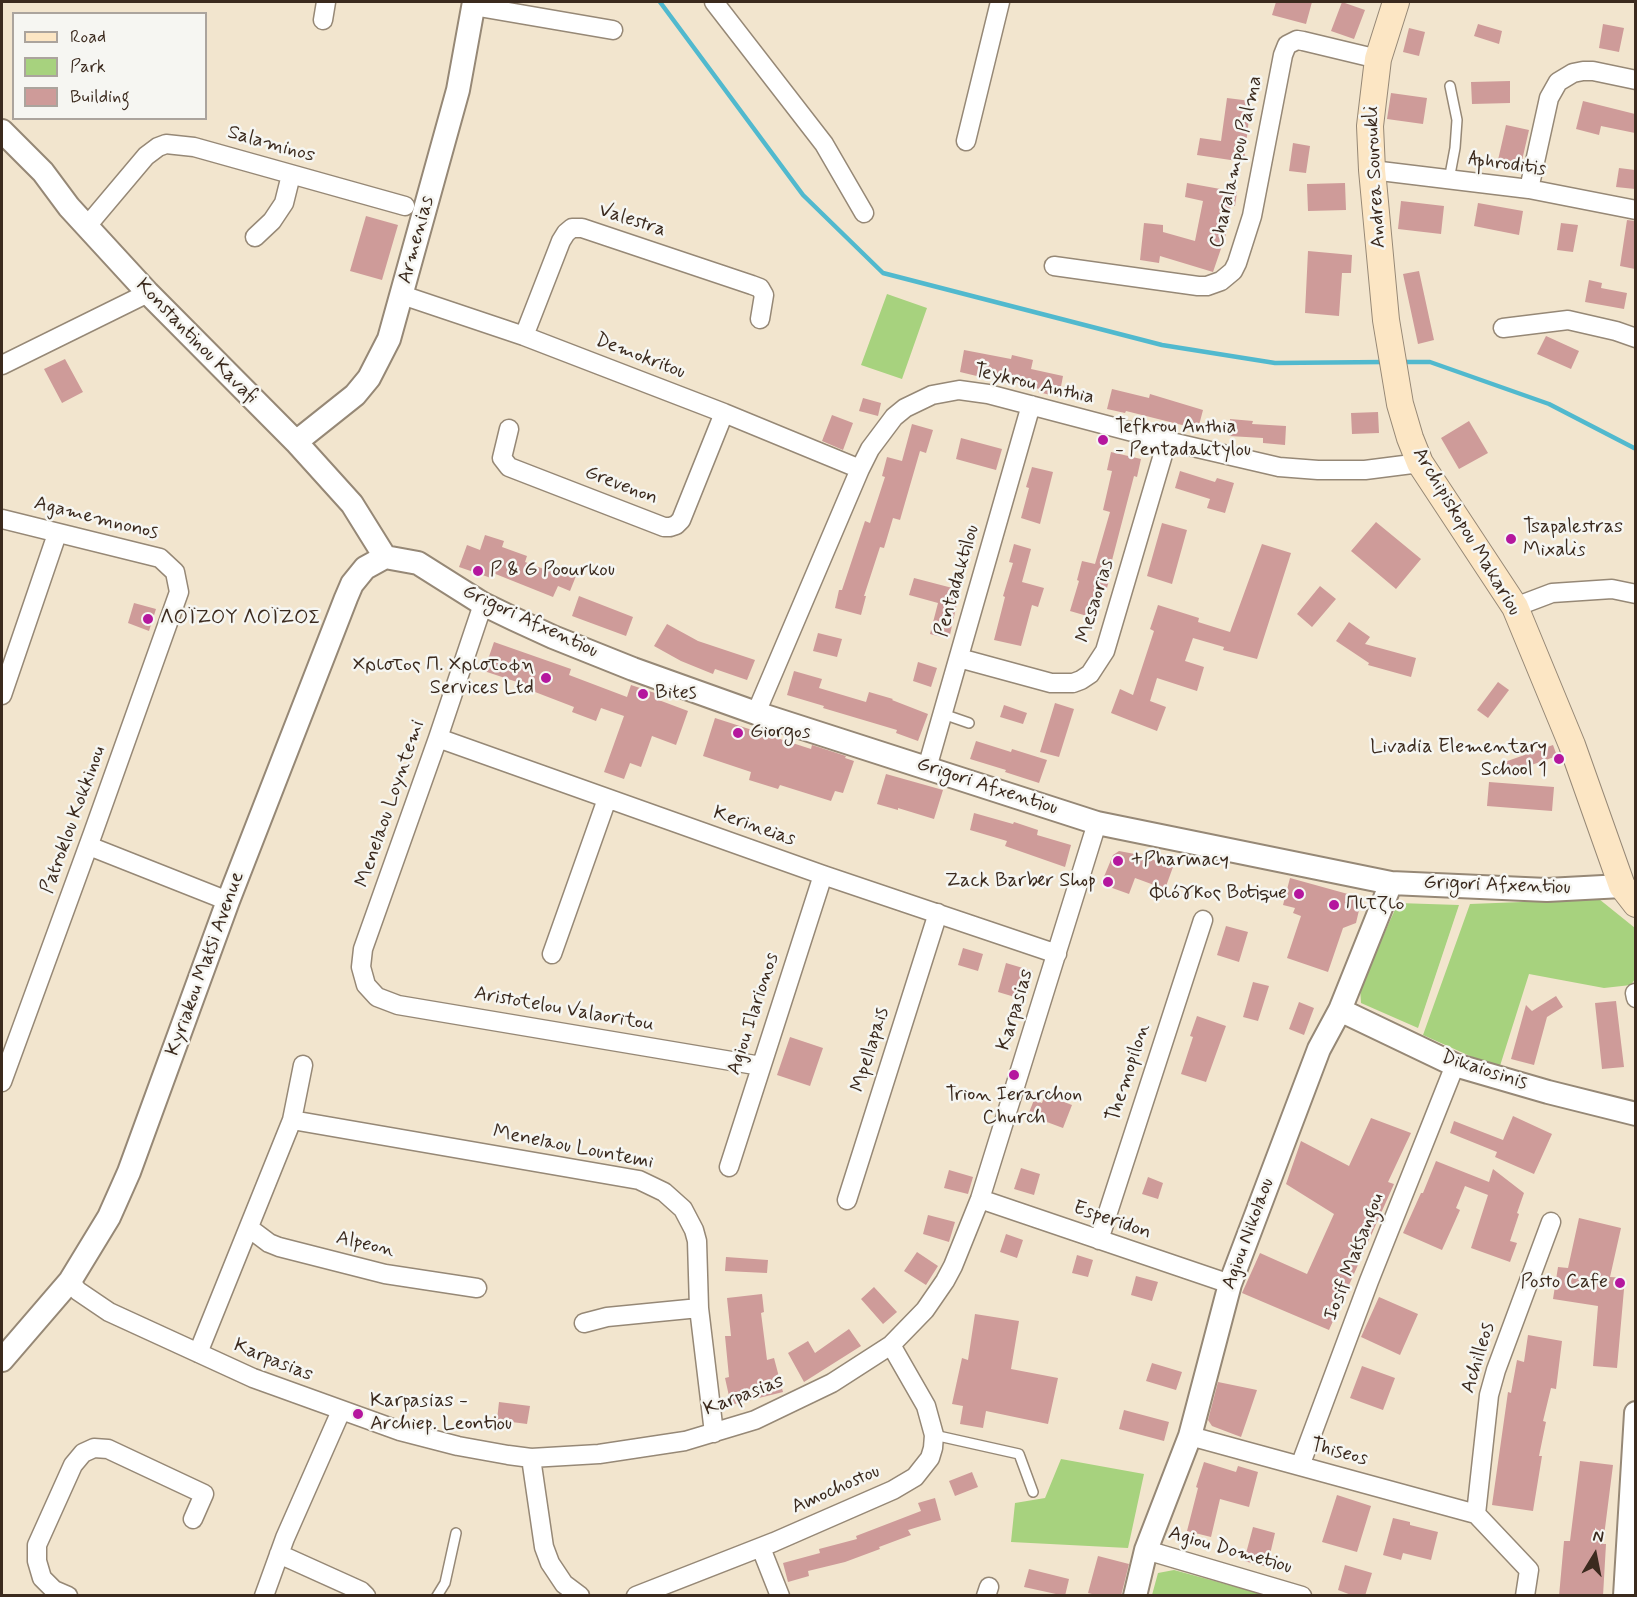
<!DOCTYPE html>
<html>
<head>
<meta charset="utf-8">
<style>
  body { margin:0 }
  #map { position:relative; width:1637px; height:1597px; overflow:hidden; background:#f2e5ce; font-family:Mynerve,sans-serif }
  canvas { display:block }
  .frame { position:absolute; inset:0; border:3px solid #3b2a1e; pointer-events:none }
  .legend { position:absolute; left:12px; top:12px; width:195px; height:108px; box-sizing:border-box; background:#f6f6f2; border:2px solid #aba49d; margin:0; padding:8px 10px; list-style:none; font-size:18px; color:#3b2a1e }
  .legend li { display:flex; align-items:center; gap:12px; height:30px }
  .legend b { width:30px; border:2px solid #aba49d }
  .north { position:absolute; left:1565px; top:1525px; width:60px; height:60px; -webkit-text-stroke:4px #f6f6f2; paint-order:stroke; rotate:10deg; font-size:16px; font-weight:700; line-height:24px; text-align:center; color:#3b2a1e }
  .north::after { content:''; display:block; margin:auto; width:21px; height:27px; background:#3b2a1e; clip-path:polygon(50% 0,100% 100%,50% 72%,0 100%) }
</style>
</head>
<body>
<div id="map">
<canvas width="1637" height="1597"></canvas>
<div class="frame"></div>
<ul class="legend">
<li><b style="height:8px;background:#fce6c4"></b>Road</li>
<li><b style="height:16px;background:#a7d27e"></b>Park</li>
<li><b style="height:16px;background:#ce9b99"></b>Building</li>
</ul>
<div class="north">N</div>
</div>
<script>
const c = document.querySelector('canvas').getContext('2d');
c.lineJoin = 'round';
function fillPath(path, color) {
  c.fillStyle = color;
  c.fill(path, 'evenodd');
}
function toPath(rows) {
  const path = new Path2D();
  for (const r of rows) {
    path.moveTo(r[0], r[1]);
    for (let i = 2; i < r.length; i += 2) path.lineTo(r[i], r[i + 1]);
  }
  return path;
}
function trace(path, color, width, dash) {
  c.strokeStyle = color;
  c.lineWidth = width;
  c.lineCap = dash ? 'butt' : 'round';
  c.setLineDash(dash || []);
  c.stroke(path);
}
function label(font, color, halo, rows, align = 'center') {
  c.font = font + ' Mynerve,sans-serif';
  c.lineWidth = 5;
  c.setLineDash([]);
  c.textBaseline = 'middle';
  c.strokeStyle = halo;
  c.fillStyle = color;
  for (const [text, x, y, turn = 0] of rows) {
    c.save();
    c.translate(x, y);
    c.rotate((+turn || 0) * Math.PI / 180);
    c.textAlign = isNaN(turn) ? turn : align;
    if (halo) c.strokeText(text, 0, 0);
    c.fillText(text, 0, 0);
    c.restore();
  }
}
fillPath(toPath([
  [887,294,927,308,902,379,861,365],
  [1599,899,1635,928,1635,979,1631,985,1604,988,1529,974,1499,1069,1423,1035,1470,904],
  [1398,903,1459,905,1418,1028,1361,1003,1360,987],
  [1061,1459,1144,1474,1128,1548,1011,1542,1015,1503,1045,1498],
  [1174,1570,1266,1595,1152,1595,1158,1573]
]), '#a7d27e');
trace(toPath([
  [660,2,803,195,883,273,1162,345,1275,363,1384,362],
  [1402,362,1430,362,1549,404,1636,449]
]), '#51b9ce', 4.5);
fillPath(toPath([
  [1276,2,1312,2,1306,24,1272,15],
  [1342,2,1365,10,1354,39,1331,31],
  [1478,24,1502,31,1499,44,1474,36],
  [1603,24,1624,28,1619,52,1599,48],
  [1409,28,1425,32,1419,56,1403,52],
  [1510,81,1510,103,1472,104,1471,82],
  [1391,93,1427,98,1423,124,1387,119],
  [1227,98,1251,101,1244,162,1197,155,1200,138,1221,141],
  [1583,101,1635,114,1635,133,1601,126,1599,135,1576,129],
  [1506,125,1529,130,1521,165,1498,160],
  [1293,143,1310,146,1306,173,1289,171],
  [1619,168,1635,170,1635,189,1616,187],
  [1187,183,1237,192,1235,206,1231,206,1226,234,1213,272,1160,256,1159,263,1140,260,1144,223,1163,225,1163,232,1195,241,1203,201,1185,197],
  [1345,183,1346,210,1308,211,1307,184],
  [1401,201,1444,206,1441,234,1398,229],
  [1478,203,1523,211,1519,235,1474,226],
  [366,216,398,225,382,280,350,271],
  [1627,220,1635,221,1635,269,1620,266],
  [1561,223,1578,225,1573,252,1557,250],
  [1308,251,1352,255,1351,273,1342,273,1339,316,1305,313],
  [1419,271,1434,340,1418,344,1403,274],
  [1589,280,1602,283,1601,288,1627,293,1624,309,1585,302],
  [1546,336,1579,351,1571,369,1537,354],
  [964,350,1011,359,1012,355,1033,360,1031,369,1063,376,1059,397,1038,392,1039,389,986,374,985,378,960,372],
  [65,359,83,392,62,403,44,369],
  [1112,389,1149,398,1150,394,1203,410,1198,429,1126,411,1125,413,1107,409],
  [863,398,881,403,878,416,859,411],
  [1378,412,1379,433,1352,434,1351,413],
  [832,415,853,423,843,450,822,441],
  [1230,419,1253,421,1252,424,1286,426,1285,445,1263,443,1263,438,1229,436],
  [1469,421,1488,453,1459,469,1441,438],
  [912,424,933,430,926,453,920,451,900,520,893,518,884,548,880,547,864,596,866,596,861,615,835,608,839,590,842,590,865,521,870,523,885,477,882,476,887,457,902,461],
  [961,438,1002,449,996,470,956,459],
  [1111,452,1141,459,1137,477,1134,476,1110,568,1112,568,1107,588,1102,586,1094,618,1070,611,1079,581,1077,580,1082,561,1095,564,1110,512,1103,510,1112,471,1107,470],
  [1032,467,1053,472,1040,524,1021,518,1029,488,1026,487],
  [1180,471,1215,482,1217,478,1234,483,1225,513,1207,508,1210,499,1175,488],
  [1376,522,1421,559,1396,589,1351,551],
  [1162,523,1187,530,1172,584,1147,576],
  [485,535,504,541,502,547,527,556,525,562,549,571,551,565,576,576,570,591,558,586,553,597,493,573,491,578,459,567,467,545,480,550],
  [1014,544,1031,549,1022,582,1044,588,1038,607,1032,605,1021,646,994,640,1005,597,1003,596,1013,563,1009,562],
  [1262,544,1291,553,1257,659,1223,650,1224,647,1193,638,1185,661,1204,667,1197,691,1157,678,1150,701,1166,707,1157,731,1111,713,1120,689,1133,695,1154,631,1150,629,1158,605,1199,618,1198,622,1230,632],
  [914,578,960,590,949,639,930,634,938,603,909,595],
  [1320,586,1336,599,1312,627,1297,614],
  [579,596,633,617,626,636,572,616],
  [134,603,156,609,149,631,128,623],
  [1349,622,1370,637,1365,644,1416,658,1411,677,1368,665,1369,663,1336,641],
  [667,624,698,641,755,660,747,680,715,669,713,674,681,661,654,646],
  [818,633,842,639,837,657,813,651],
  [494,642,571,669,569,675,627,697,631,685,658,694,656,699,688,711,676,745,652,736,641,767,630,763,624,779,604,772,624,716,601,708,596,721,572,712,574,707,522,687,523,684,484,671],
  [918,662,937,668,931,687,913,681],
  [794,671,822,679,819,688,866,702,869,692,893,699,892,700,928,714,918,741,896,733,897,730,823,708,824,706,787,695],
  [1498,682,1509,690,1488,718,1477,710],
  [1055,703,1074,709,1059,757,1040,752],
  [1004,705,1027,713,1023,724,1000,717],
  [715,718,811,749,812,745,846,756,845,758,854,761,843,793,835,791,831,801,780,785,778,789,749,780,751,772,703,756],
  [976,741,1011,752,1012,749,1047,760,1039,783,1005,772,1006,770,970,759],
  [1553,745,1557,756,1500,776,1496,765],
  [886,774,943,790,934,819,898,808,898,810,877,804],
  [1489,782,1554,787,1552,811,1487,806],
  [974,813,1013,824,1014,822,1038,830,1037,835,1071,845,1065,867,1005,846,1007,841,970,830],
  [1119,851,1140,855,1173,867,1165,889,1135,878,1129,894,1101,884,1113,855],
  [1290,878,1355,896,1360,906,1356,923,1343,928,1328,972,1287,958,1301,916,1293,913,1295,908,1283,905],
  [1226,926,1248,932,1239,962,1217,955],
  [963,948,983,954,978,971,958,965],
  [1006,963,1033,971,1025,1000,998,992],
  [1253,982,1269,986,1258,1021,1243,1017],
  [1556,996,1563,1007,1547,1017,1534,1065,1511,1059,1526,1005,1532,1011],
  [1616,1001,1624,1067,1602,1069,1595,1003],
  [1299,1002,1314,1008,1304,1035,1289,1029],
  [1197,1016,1226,1026,1206,1082,1181,1074,1193,1037,1190,1036],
  [790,1037,823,1048,810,1086,777,1075],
  [1046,1091,1065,1098,1064,1102,1072,1105,1063,1128,1028,1115,1034,1100,1042,1103],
  [1513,1116,1552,1134,1534,1174,1495,1157,1497,1152,1450,1133,1454,1121,1503,1140],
  [1371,1118,1411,1133,1388,1182,1394,1184,1329,1330,1242,1293,1260,1253,1307,1274,1334,1214,1286,1184,1301,1141,1349,1166],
  [1436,1161,1489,1182,1493,1169,1524,1193,1517,1213,1519,1214,1510,1241,1517,1243,1510,1262,1471,1248,1488,1195,1465,1186,1456,1208,1460,1210,1442,1250,1403,1233,1421,1193,1423,1193],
  [1021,1168,1040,1174,1034,1195,1014,1189],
  [949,1170,973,1177,968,1194,944,1188],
  [1148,1177,1163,1183,1158,1199,1142,1194],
  [928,1215,955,1222,949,1242,923,1234],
  [1579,1218,1621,1228,1610,1277,1625,1278,1617,1368,1593,1366,1598,1306,1553,1299,1558,1267,1568,1268],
  [1006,1234,1023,1240,1017,1258,1000,1252],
  [917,1252,938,1266,926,1285,904,1271],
  [1077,1255,1093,1260,1088,1277,1072,1273],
  [726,1257,768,1260,767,1273,725,1271],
  [1136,1276,1158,1282,1152,1301,1131,1295],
  [874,1287,897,1312,883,1324,861,1299],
  [762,1294,764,1312,761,1313,767,1360,774,1358,783,1392,731,1405,725,1378,729,1377,725,1336,731,1336,727,1298],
  [1379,1297,1418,1314,1400,1355,1361,1337],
  [975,1314,1019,1321,1011,1369,1058,1378,1048,1424,986,1411,983,1428,960,1424,963,1406,952,1404,962,1358,968,1360],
  [849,1329,861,1346,804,1382,788,1353,808,1341,815,1353],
  [1528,1335,1562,1341,1556,1389,1551,1388,1543,1421,1546,1422,1539,1456,1542,1456,1533,1511,1492,1505,1508,1392,1511,1393,1517,1360,1524,1362],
  [1152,1363,1182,1372,1176,1390,1146,1381],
  [1362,1366,1395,1378,1383,1410,1350,1398],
  [1218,1382,1257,1390,1241,1437,1212,1426,1208,1420],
  [499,1402,530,1406,527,1424,497,1420],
  [1124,1410,1169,1422,1164,1441,1119,1429],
  [1580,1461,1613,1465,1603,1544,1606,1544,1603,1596,1559,1596,1564,1541,1570,1541],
  [1204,1462,1236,1472,1238,1466,1258,1472,1249,1507,1220,1499,1211,1537,1187,1531,1198,1488,1196,1487],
  [972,1472,978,1487,955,1496,949,1481],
  [1337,1495,1371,1506,1357,1552,1322,1542],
  [935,1498,941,1520,908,1530,911,1535,879,1547,880,1549,845,1562,808,1571,809,1576,788,1582,783,1563,820,1553,819,1549,857,1539,856,1536,921,1511,918,1503],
  [1393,1518,1410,1522,1410,1525,1438,1532,1431,1560,1403,1553,1401,1560,1383,1555],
  [1253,1527,1275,1533,1267,1567,1244,1561],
  [1098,1556,1129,1564,1121,1596,1100,1596,1088,1593],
  [1345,1565,1372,1573,1365,1596,1354,1596,1338,1590],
  [1029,1569,1069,1579,1065,1596,1024,1587]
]), '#ce9b99');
const service = toPath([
  [1449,180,1455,148,1457,120,1450,86],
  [943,714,969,723],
  [934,1435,1019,1454,1033,1492],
  [437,1596,445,1583,456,1533]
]);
const minor = toPath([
  [714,2,824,144,864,213],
  [473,6,613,30],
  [323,20,326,2],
  [966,141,1000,2],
  [1372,170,1529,189,1636,210],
  [1529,189,1549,98,1558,82,1573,73,1583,71,1593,71,1636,80],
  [87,226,146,156,158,147,166,144,194,147,405,206],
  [255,237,272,221,284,203,291,175],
  [1054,266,1198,286,1207,286,1221,281,1233,271,1237,263,1252,216,1283,55,1287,45,1297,40,1303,41,1378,59],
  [402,295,524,336,724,413,860,469],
  [1503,328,1568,320,1616,331,1636,338],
  [524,336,561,241,566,233,572,228,582,228,752,285,760,288,764,295,760,319],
  [2,365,148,293],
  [509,429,502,458,509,467,664,527,670,527,676,525,681,520,724,413],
  [2,519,160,558,175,572,179,592,93,833,2,1082],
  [483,604,438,738,363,949,361,967,366,985,377,997,398,1005,761,1066],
  [1515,607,1552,593,1612,589,1636,594],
  [959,658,1051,683,1073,683,1081,680,1090,674,1105,651,1167,441],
  [2,695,57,534],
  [756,713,860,469,870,449,894,417,905,408,932,395,959,390,988,394,1167,441,1279,467,1318,470,1365,470,1420,463],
  [438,738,823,875,1057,954],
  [927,768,1031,405],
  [89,846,228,901],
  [552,954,607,799],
  [1635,993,1636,998],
  [292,1120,303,1065],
  [729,1167,823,875],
  [980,1199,1230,1284],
  [847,1200,938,913],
  [249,1228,269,1243,279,1247,385,1274,477,1288],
  [1099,1240,1203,920],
  [70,1281,78,1291,109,1312,253,1378,400,1431,458,1446,508,1455,531,1458,599,1454,685,1441,755,1420,832,1383,891,1345,925,1310,945,1281,953,1266,980,1199,1097,823],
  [584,1323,607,1317,699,1308],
  [198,1353,292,1120,639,1180,664,1192,683,1209,694,1230,697,1241,699,1308,714,1433],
  [1190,1436,1476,1514],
  [531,1458,544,1547,550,1563,564,1584,580,1596],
  [1300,1466,1369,1281,1455,1065],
  [1476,1514,1489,1395,1496,1370,1551,1222],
  [1476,1514,1529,1570,1525,1596],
  [761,1548,780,1596],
  [1146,1550,1302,1596],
  [279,1554,361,1591,366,1596],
  [68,1596,54,1590,42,1578,37,1561,37,1545,73,1465,83,1453,94,1448,108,1449,204,1494,193,1519],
  [264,1596,285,1538,341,1411],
  [636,1596,774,1542,893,1490,915,1477,930,1458,933,1448,934,1435,926,1406,891,1345],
  [986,1596,989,1587]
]);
const tertiary = toPath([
  [2,131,43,172,69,207,148,293,296,442,352,504,385,557],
  [296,442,355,395,369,378,389,339,458,90,474,2],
  [385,557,418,563,483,604,514,619,553,637,633,669,756,713,1097,823,1391,883,1547,890,1622,886],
  [1340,1010,1455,1065,1548,1092,1636,1114],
  [2,1360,70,1281,109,1217,129,1172,228,901,346,598,352,584,365,568,385,557],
  [1135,1596,1146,1550,1190,1436,1230,1284,1319,1049,1340,1010,1391,883],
  [1625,1596,1636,1413]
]);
const secondary = toPath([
  [1396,2,1378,59,1370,126,1372,170,1386,320,1400,404,1410,438,1420,463,1515,607,1572,745,1622,886,1636,904]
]);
trace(service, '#968876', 12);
trace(minor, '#968876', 21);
trace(tertiary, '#968876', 26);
trace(secondary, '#968876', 28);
trace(service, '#fff', 9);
trace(minor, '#fff', 18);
trace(tertiary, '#fff', 22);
trace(secondary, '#fce6c4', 26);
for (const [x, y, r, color] of [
  [1103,440,6,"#b5179e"],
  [1511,539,6,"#b5179e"],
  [478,571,6,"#b5179e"],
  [148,619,6,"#b5179e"],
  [546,678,6,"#b5179e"],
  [643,694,6,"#b5179e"],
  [738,733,6,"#b5179e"],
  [1559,759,6,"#b5179e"],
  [1118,861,6,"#b5179e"],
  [1108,882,6,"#b5179e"],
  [1299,894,6,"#b5179e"],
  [1334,905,6,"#b5179e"],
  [1014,1075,6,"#b5179e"],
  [1620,1283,6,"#b5179e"],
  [358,1414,6,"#b5179e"]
]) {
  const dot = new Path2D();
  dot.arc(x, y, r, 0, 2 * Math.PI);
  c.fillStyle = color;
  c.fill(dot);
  trace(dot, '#f6f6f2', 2);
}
label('20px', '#3b2a1e', '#f6f6f2', [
  ["Salaminos",271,145,16],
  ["Charalampou Palma",1237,162,-77],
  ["Aphroditis",1507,165,8],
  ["Andrea Souroukli",1376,177,-93],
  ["Valestra",632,221,18],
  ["Armenias",417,240,-75],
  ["Konstantinou Kavafi",196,342,46],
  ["Demokritou",640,357,21],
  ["Teykrou Anthia",1034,385,13],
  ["Grevenon",621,486,21],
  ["Agamemnonos",96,519,14],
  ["Archipiskopou Makariou",1466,532,59],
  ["Pentadaktilou",958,581,-74],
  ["Mesaorias",1096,601,-73],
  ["Grigori Afxentiou",530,622,25],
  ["Grigori Afxentiou",987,787,18],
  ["Menelaou Loyntemi",391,804,-71],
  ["Patroklou Kokkinou",74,820,-70],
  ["Kerineias",754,827,19],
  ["Grigori Afxentiou",1497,886,2],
  ["Kyriakou Matsi Avenue",206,964,-70],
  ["Aristotelou Valaoritou",564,1010,10],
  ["Karpasias",1016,1010,-73],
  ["Agiou Ilarionos",754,1014,-72],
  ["Mpellapais",871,1050,-73],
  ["Dikaiosinis",1484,1071,18],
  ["Themopilon",1129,1073,-72],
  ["Menelaou Lountemi",573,1148,11],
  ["Esperidon",1112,1221,19],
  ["Agiou Nikolaou",1249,1234,-70],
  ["Alpeon",365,1245,13],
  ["Iosif Matsangou",1355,1257,-69],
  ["Achilleos",1479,1358,-73],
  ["Karpasias",273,1361,22],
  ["Karpasias",744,1396,-21],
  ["Thiseos",1339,1453,15],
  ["Amochostou",836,1490,-24],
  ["Agiou Dometiou",1230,1551,16]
]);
label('20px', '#3b2a1e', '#f6f6f2', [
  ["Tefkrou Anthia",1115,428],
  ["- Pentadaktylou",1115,451],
  ["Tsapalestras",1523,528],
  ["Mixalis",1523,551],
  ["P & G Poourkou",490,571],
  ["ΛΟΪΖΟΥ ΛΟΪΖΟΣ",160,619],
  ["Χριστος Π. Χριστοφη",534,666,"right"],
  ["Services Ltd",534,689,"right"],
  ["Bites",655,694],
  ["Giorgos",750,733],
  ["Livadia Elementary",1547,748,"right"],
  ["School 1",1547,771,"right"],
  ["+Pharmacy",1130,861],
  ["Zack Barber Shop",1096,882,"right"],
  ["Φιόγκος Botique",1287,894,"right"],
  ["Πιτζιο",1346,905],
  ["Trion Ierarchon",1014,1096,"center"],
  ["Church",1014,1119,"center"],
  ["Posto Cafe",1608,1283,"right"],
  ["Karpasias -",370,1402],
  ["Archiep. Leontiou",370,1425]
], 'left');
</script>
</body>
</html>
